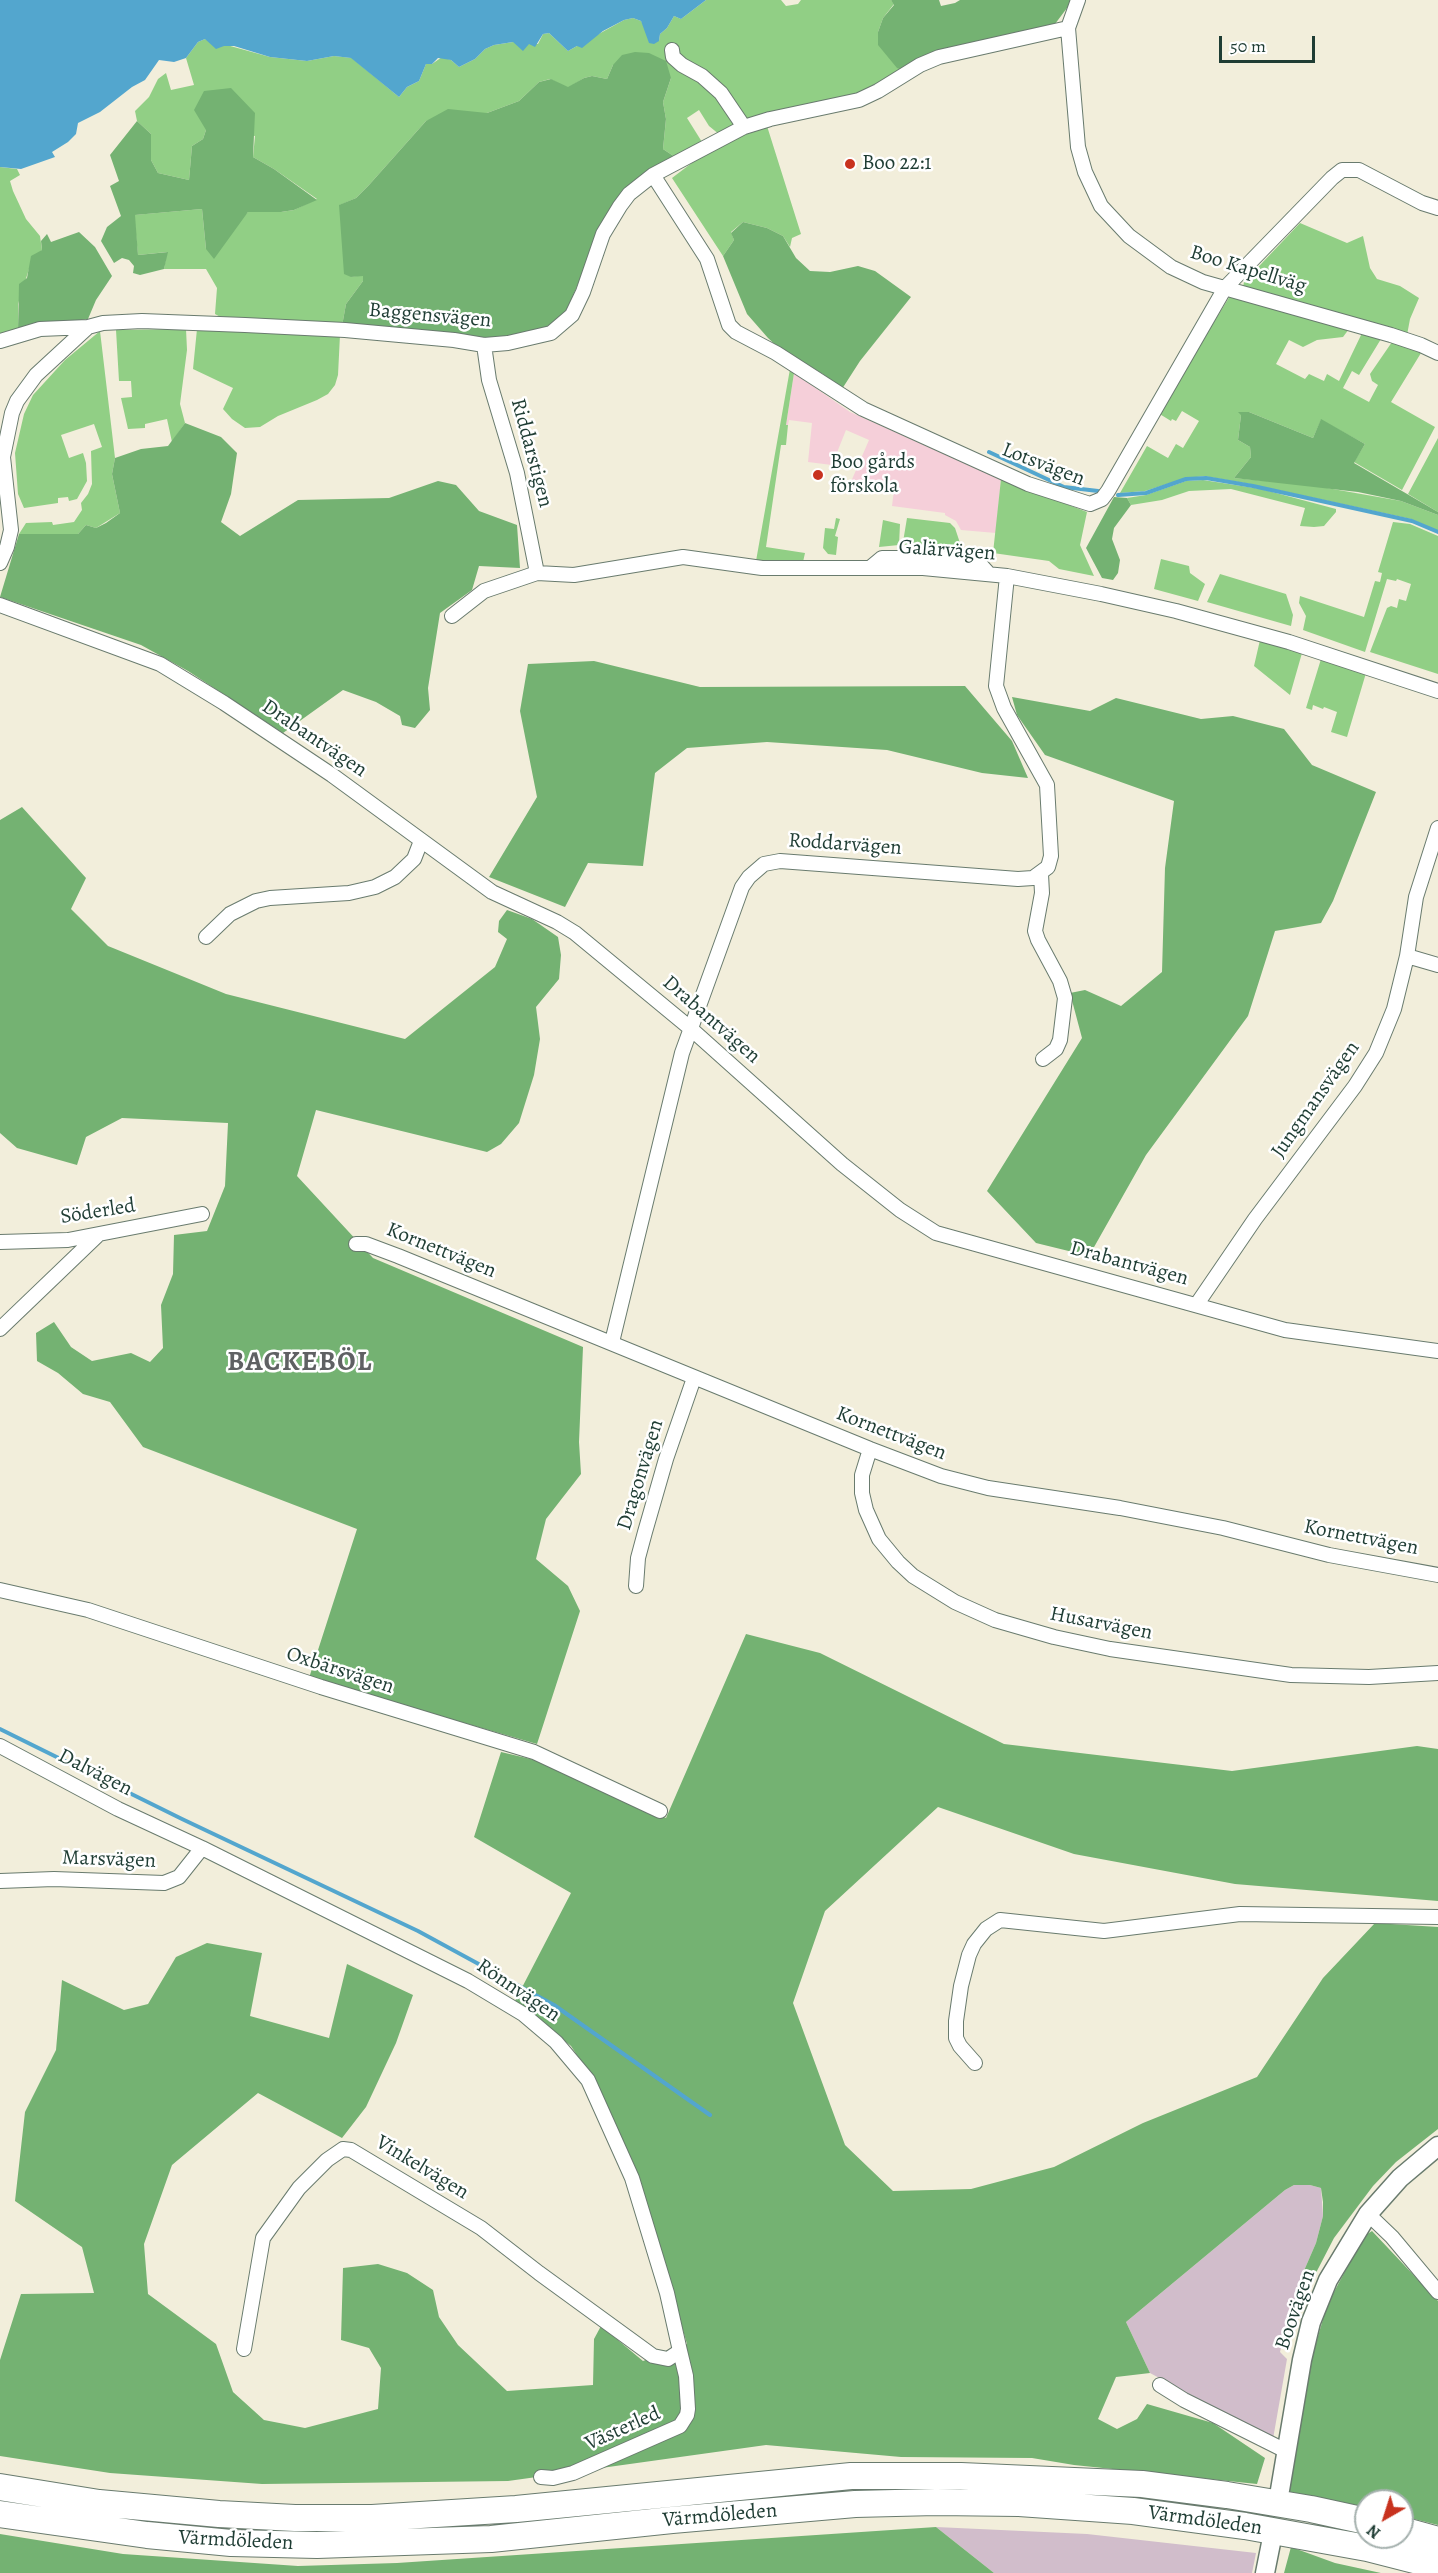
<!DOCTYPE html>
<html>
<head>
<meta charset="utf-8">
<style>
  body { margin:0 }
  #map { position:relative; width:1438px; height:2573px; overflow:hidden; background:#f2eedb; font-family:Alegreya,serif }
  canvas { display:block }
  .north { position:absolute; left:1354px; top:2489px; width:60px; height:60px; box-sizing:border-box; background:#fff; border:2px solid #a5b1ae; border-radius:50%; rotate:219deg; font-size:16px; font-weight:700; line-height:24px; text-align:center; color:#1f3d34 }
  .north::after { content:''; display:block; margin:auto; width:21px; height:27px; background:#c8321e; clip-path:polygon(50% 0,100% 100%,50% 72%,0 100%) }
  .scale { position:absolute; left:1219px; top:36px; width:96px; height:27px; box-sizing:border-box; border:3px solid #1f3d34; border-top:0; padding-left:8px; font-size:18px; line-height:21px; white-space:nowrap; color:#1f3d34; -webkit-text-stroke:4px #fff; paint-order:stroke }
</style>
</head>
<body>
<div id="map">
<canvas width="1438" height="2573"></canvas>
<div class="north">N</div>
<div class="scale">50 m</div>
</div>
<script>
const c = document.querySelector('canvas').getContext('2d');
c.lineJoin = 'round';
function fillPath(path, color) {
  c.fillStyle = color;
  c.fill(path, 'evenodd');
}
function toPath(rows) {
  const path = new Path2D();
  for (const r of rows) {
    path.moveTo(r[0], r[1]);
    for (let i = 2; i < r.length; i += 2) path.lineTo(r[i], r[i + 1]);
  }
  return path;
}
function trace(path, color, width, dash) {
  c.strokeStyle = color;
  c.lineWidth = width;
  c.lineCap = dash ? 'butt' : 'round';
  c.setLineDash(dash || []);
  c.stroke(path);
}
function label(font, color, halo, rows, align = 'center') {
  c.font = font + ' Alegreya,serif';
  c.lineWidth = 5;
  c.setLineDash([]);
  c.textBaseline = 'middle';
  c.strokeStyle = halo;
  c.fillStyle = color;
  for (const [text, x, y, turn = 0] of rows) {
    c.save();
    c.translate(x, y);
    c.rotate((+turn || 0) * Math.PI / 180);
    c.textAlign = isNaN(turn) ? turn : align;
    if (halo) c.strokeText(text, 0, 0);
    c.fillText(text, 0, 0);
    c.restore();
  }
}
fillPath(toPath([
  [794,373,850,412,1001,479,996,533,961,530,956,521,945,515,945,513,892,506,894,490,850,484,869,440,846,430,832,465,808,462,812,423,789,420,788,425,786,425]
]), '#f5cfd9');
fillPath(toPath([
  [1294,2185,1310,2185,1321,2188,1323,2216,1316,2243,1303,2273,1295,2320,1288,2318,1280,2352,1287,2359,1273,2439,1150,2373,1126,2322,1285,2190],
  [936,2527,1087,2534,1256,2553,1252,2573,994,2573]
]), '#d1bdcb');
fillPath(toPath([
  [706,0,781,0,786,6,798,4,801,0,891,0,894,4,883,18,878,32,903,70,859,94,720,135,709,126,699,110,687,118,702,142,675,157,663,149,666,119,663,102,671,78,613,65,607,79,592,76,584,78,568,88,550,79,539,82,519,101,487,113,473,113,426,121,369,185,356,198,340,205,351,277,363,275,363,281,346,304,342,326,261,322,257,318,224,319,215,314,217,288,206,269,164,269,167,252,138,255,134,215,202,209,206,249,248,212,281,212,294,210,317,199,274,169,253,157,255,136,206,130,203,139,192,146,189,180,158,173,151,160,151,134,137,121,135,111,149,97,158,79,166,73,171,90,194,85,186,58,198,42,205,39,270,57,307,61,334,56,352,58,399,97,407,87,419,81,426,64,432,64,442,57,451,60,459,67,475,59,485,49,494,45,513,42,538,44,543,34,549,33,568,51,624,20,633,18,641,21,645,28,659,41,660,34,667,28,674,16,681,19],
  [767,126,801,234,792,238,790,247,783,236,767,228,743,222,731,232,734,240,723,256,672,178,705,153,744,133],
  [0,167,17,169,20,175,10,181,13,191,26,219,40,236,42,250,29,269,18,304,18,330,0,338],
  [1300,223,1347,243,1363,236,1370,268,1377,279,1400,286,1419,298,1410,319,1407,335,1243,287,1244,282],
  [1230,296,1349,329,1343,337,1317,340,1303,347,1289,340,1276,364,1305,379,1309,374,1324,381,1327,374,1339,381,1362,333,1381,339,1359,375,1352,371,1343,388,1369,402,1378,385,1372,381,1370,374,1392,342,1421,353,1391,402,1435,427,1402,490,1354,462,1365,444,1321,420,1313,438,1249,412,1241,415,1238,440,1250,447,1251,457,1234,478,1310,485,1401,501,1438,515,1438,531,1411,519,1250,484,1204,476,1183,479,1145,491,1120,493,1147,446,1168,458,1176,444,1183,448,1199,421,1182,411,1176,421,1172,419,1171,421,1158,413],
  [186,329,187,350,180,404,185,423,172,442,167,419,145,424,145,428,128,429,121,398,132,397,131,381,119,381,116,330],
  [197,329,340,335,338,375,335,385,328,394,317,400,278,416,260,427,245,428,232,419,223,409,233,388,193,369],
  [100,331,115,458,112,474,120,513,96,528,86,525,78,534,19,534,26,523,52,522,53,525,74,522,82,510,81,503,88,494,92,484,91,451,102,447,94,424,61,435,69,458,83,453,86,463,87,481,77,499,69,501,68,497,58,498,58,503,24,508,18,494,15,453,24,414,33,395,65,360],
  [790,369,794,373,786,425,788,425,786,445,781,445,766,547,805,553,803,562,756,561],
  [1438,438,1438,512,1408,494],
  [1001,479,1087,512,1080,545,1094,576,1059,569,1049,561,993,553],
  [1203,480,1261,489,1336,509,1336,512,1324,526,1314,527,1300,526,1305,508,1231,489,1189,491,1162,500,1131,505,1127,498,1146,495,1186,481],
  [836,518,840,519,835,536,838,537,836,555,828,554,823,548,825,528,834,529],
  [907,518,950,523,955,528,962,549,906,546,903,542],
  [883,520,900,524,899,545,879,547],
  [1393,522,1410,524,1438,536,1438,674,1370,652,1387,608,1391,606,1397,608,1399,599,1406,601,1411,584,1397,579,1396,581,1387,579,1365,652,1303,630,1306,616,1299,603,1300,596,1364,617,1375,581,1380,582,1382,573,1378,572],
  [1161,559,1189,566,1190,573,1205,584,1198,601,1154,589],
  [1220,574,1286,594,1293,615,1291,626,1207,602],
  [1260,640,1302,653,1290,695,1254,666],
  [1321,659,1366,673,1347,737,1331,732,1337,712,1324,707,1323,709,1313,705,1312,710,1306,708]
]), '#91cf85');
fillPath(toPath([
  [891,0,939,0,941,6,955,3,960,0,1073,0,1052,28,903,70,897,68,878,45,878,32,883,18,894,5],
  [635,52,649,53,666,61,671,78,663,102,666,119,663,149,675,157,603,226,565,314,543,329,519,336,482,340,342,326,346,304,363,281,363,276,351,277,344,274,339,205,356,198,369,185,426,121,448,109,487,113,519,101,539,82,551,79,568,87,584,78,592,76,607,79,613,65,622,55],
  [231,88,255,113,253,157,274,169,317,200,294,210,281,212,248,212,214,259,206,249,202,209,135,215,138,255,168,252,164,269,140,275,133,273,134,266,129,260,122,258,114,263,101,241,107,227,121,216,110,186,119,181,110,155,137,121,151,134,151,160,158,173,189,180,192,146,203,139,206,130,194,110,204,91],
  [743,222,767,228,783,236,796,258,810,271,830,272,858,266,875,271,911,297,860,361,842,389,823,374,783,352,768,338,747,314,723,256,734,240,731,233],
  [79,232,95,247,112,276,96,300,88,319,18,330,19,284,27,278,31,256,42,250,41,241,47,234,51,242],
  [1238,412,1249,412,1313,438,1321,419,1365,444,1354,463,1438,512,1438,515,1401,501,1358,492,1234,478,1251,457,1250,447,1238,440,1241,415],
  [185,423,221,437,237,453,231,494,221,522,240,536,298,500,389,498,438,481,456,485,479,511,517,525,520,568,479,566,472,590,440,613,428,688,430,710,415,728,402,725,400,716,376,702,343,690,283,733,188,671,141,645,0,597,19,534,78,534,86,525,96,528,106,523,120,513,112,474,115,458,141,449,168,446],
  [1114,497,1127,498,1131,505,1114,528,1112,539,1120,560,1118,573,1113,580,1102,578,1086,548],
  [594,661,700,687,965,686,1012,741,1028,778,982,773,887,750,767,742,687,748,655,773,643,866,588,863,565,907,489,877,537,797,520,711,528,664],
  [1012,697,1090,711,1116,698,1201,719,1233,716,1284,729,1312,765,1376,792,1333,901,1321,923,1275,931,1248,1016,1146,1155,1089,1256,1036,1243,987,1191,1082,1038,1070,993,1085,990,1121,1006,1162,972,1165,868,1174,801,1045,755,1017,715],
  [22,807,86,878,71,909,108,946,226,994,405,1039,495,967,507,939,498,932,499,921,507,910,532,919,558,937,561,955,559,979,536,1007,540,1039,534,1075,519,1123,501,1144,487,1152,316,1110,297,1176,373,1258,583,1347,579,1442,581,1474,546,1519,536,1559,568,1586,580,1611,537,1744,309,1678,357,1529,143,1447,110,1402,83,1394,58,1373,37,1361,36,1333,54,1322,71,1347,92,1361,131,1353,150,1362,163,1348,161,1305,173,1274,174,1235,207,1231,225,1186,228,1123,122,1118,86,1137,77,1165,17,1148,0,1133,0,820],
  [746,1634,820,1653,1004,1744,1232,1771,1417,1746,1438,1749,1438,1901,1235,1884,1074,1854,938,1807,825,1911,793,2003,845,2145,893,2191,971,2189,1054,2167,1143,2123,1257,2077,1323,1978,1375,1923,1438,1927,1438,2129,1396,2162,1373,2186,1334,2238,1304,2296,1301,2295,1303,2273,1316,2243,1323,2216,1323,2202,1321,2188,1310,2185,1294,2185,1285,2190,1126,2322,1150,2373,1116,2377,1098,2419,1117,2429,1137,2419,1147,2404,1213,2423,1265,2458,1257,2484,1074,2465,1032,2458,901,2457,766,2445,508,2481,262,2484,110,2473,0,2456,0,2360,21,2294,94,2293,82,2247,15,2201,25,2112,56,2050,62,1980,124,2010,148,2004,176,1957,207,1943,262,1953,250,2016,329,2038,347,1964,413,1995,396,2043,366,2107,342,2138,258,2093,172,2165,144,2244,148,2294,216,2344,233,2392,264,2420,305,2428,378,2409,381,2368,369,2348,341,2340,343,2268,378,2264,407,2273,433,2290,439,2317,458,2345,507,2391,593,2385,594,2339,601,2326,643,2361,687,2344,644,2197,599,2089,571,2046,515,2001,571,1893,474,1837,501,1752,539,1761,666,1818],
  [1372,2231,1438,2301,1438,2525,1402,2516,1402,2501,1366,2501,1366,2507,1286,2491,1313,2354,1327,2305,1364,2236],
  [936,2527,994,2573,0,2573,0,2534,123,2554,298,2566,397,2563],
  [1291,2547,1335,2563,1381,2573,1284,2573]
]), '#74b272');
fillPath(toPath([
  [0,0,706,0,681,19,674,16,667,28,660,34,659,41,654,44,649,43,641,21,633,18,624,20,603,31,582,48,577,46,568,51,549,33,543,34,535,47,529,44,523,51,513,42,494,45,485,49,475,59,459,67,451,60,438,58,432,64,426,64,419,81,407,87,399,97,351,58,334,56,307,61,270,57,234,46,224,46,216,49,205,39,198,42,186,58,174,62,159,60,145,80,132,87,100,112,78,123,76,134,68,142,52,152,55,157,21,169,0,167]
]), '#53a6ce');
trace(toPath([
  [989,452,1064,487,1098,491],
  [1118,495,1146,493,1186,479,1206,478,1253,486,1412,521,1438,532],
  [0,1729,182,1819,418,1931,554,2005,710,2115]
]), '#53a6ce', 4);
const minor = toPath([
  [1068,28,1078,147,1085,172,1101,206,1129,236,1171,267,1203,282,1391,335,1421,345,1438,353],
  [672,50,673,57,682,65,702,76,721,93,744,127],
  [653,175,707,259,729,325,736,332,776,353,863,409,1028,484,1090,504,1102,499,1108,491,1225,288,1332,178,1342,170,1359,170,1422,203,1438,208],
  [0,341,40,329,88,327],
  [484,345,489,380,517,473,537,573],
  [0,563,7,547,11,530,3,457,12,413,17,401,36,375,88,327,103,323,142,321,245,325,345,330,454,340,484,345,508,343,551,333,572,315,583,292,603,234,620,206,629,194,653,175,744,127,770,119,859,100,878,91,920,65,939,57,1068,28,1078,0],
  [870,568,882,558,940,558,979,563,989,574],
  [0,605,160,664,224,703,332,775,492,892,557,922,575,933,690,1028,842,1164,900,1210,936,1233,1285,1330,1438,1351],
  [452,616,484,591,537,573,574,575,683,557,762,568,923,568,1007,576,1101,594,1176,611,1289,642,1438,691],
  [1041,874,1042,893,1035,931,1038,940,1060,981,1065,998,1060,1040,1056,1049,1043,1059],
  [206,937,230,914,256,901,270,898,349,893,375,887,395,877,414,859,421,841],
  [1407,956,1438,965],
  [0,1242,68,1240,202,1214],
  [356,1244,366,1244,398,1256,870,1449,941,1476,988,1488,1120,1508,1223,1528,1329,1555,1438,1575],
  [1197,1304,1255,1219,1355,1086,1376,1053,1394,1009,1407,956,1416,897,1438,828],
  [0,1329,98,1235],
  [612,1342,682,1053,742,887,749,877,764,864,780,861,1018,879,1033,878,1048,867,1051,856,1047,785,1004,708,996,686,1007,576],
  [870,1449,862,1475,862,1493,866,1510,879,1539,898,1562,913,1576,955,1602,995,1620,1054,1637,1110,1649,1291,1675,1369,1677,1438,1673],
  [636,1586,638,1558,645,1532,666,1459,694,1378],
  [0,1590,88,1610,321,1687,534,1752,660,1811],
  [0,1746,118,1809,202,1848,468,1981,523,2014,556,2042,588,2080,632,2178,667,2293,680,2351,668,2359,653,2356,539,2273,481,2228,351,2150,343,2149,327,2160,299,2188,263,2238,244,2349],
  [0,1881,54,1879,164,1883,179,1877,202,1848],
  [975,2063,960,2046,956,2038,956,2021,961,1986,969,1955,974,1944,986,1929,1000,1920,1104,1931,1240,1914,1438,1917],
  [1368,2214,1392,2237,1438,2292],
  [1160,2385,1184,2400,1286,2451],
  [541,2477,553,2478,573,2473,680,2426,687,2415,688,2409,686,2376,680,2351]
]);
const tertiary = toPath([
  [1280,2490,1302,2360,1311,2322,1328,2280,1368,2214,1400,2178,1438,2146],
  [1265,2573,1271,2543]
]);
const motorway = toPath([
  [0,2487,99,2503,219,2514,295,2518,372,2518,516,2509,851,2476,961,2476,1142,2484,1227,2495,1311,2509,1366,2521],
  [0,2514,147,2535,231,2543,317,2545,491,2539,672,2520,855,2504,936,2502,1019,2503,1133,2511,1245,2526,1367,2548,1438,2566],
  [1402,2530,1438,2540]
]);
trace(minor, '#697b6e', 16);
trace(tertiary, '#697b6e', 21);
trace(motorway, '#697b6e', 28);
trace(minor, '#fff', 14);
trace(tertiary, '#fff', 18);
trace(motorway, '#fff', 26);
for (const [x, y, r, color] of [
  [850,164,6,"#c8321e"],
  [818,475,6,"#c8321e"]
]) {
  const dot = new Path2D();
  dot.arc(x, y, r, 0, 2 * Math.PI);
  c.fillStyle = color;
  c.fill(dot);
  trace(dot, '#fff', 2);
}
label('21px', '#1f3d34', '#fff', [
  ["Boo 22:1",862,164],
  ["Boo gårds",830,463],
  ["förskola",830,487]
], 'left');
label('21px', '#1f3d34', '#fff', [
  ["Boo Kapellväg",1248,270,17],
  ["Baggensvägen",430,316,5],
  ["Riddarstigen",531,453,75],
  ["Lotsvägen",1043,465,21],
  ["Galärvägen",947,551,4],
  ["Drabantvägen",314,739,34],
  ["Roddarvägen",845,845,4],
  ["Drabantvägen",711,1020,41],
  ["Jungmansvägen",1316,1100,-55],
  ["Söderled",98,1212,-9],
  ["Kornettvägen",441,1251,22],
  ["Drabantvägen",1129,1264,15],
  ["Kornettvägen",891,1434,21],
  ["Dragonvägen",641,1475,-73],
  ["Kornettvägen",1361,1538,11],
  ["Husarvägen",1101,1624,11],
  ["Oxbärsvägen",340,1671,18],
  ["Dalvägen",95,1773,27],
  ["Marsvägen",109,1860,2],
  ["Rönnvägen",518,1991,34],
  ["Vinkelvägen",422,2168,31],
  ["Boovägen",1296,2310,-71],
  ["Västerled",623,2429,-24],
  ["Värmdöleden",720,2516,-5],
  ["Värmdöleden",1205,2521,8],
  ["Värmdöleden",236,2541,3]
]);
c.letterSpacing = '1.5px';
label('bold 27px', '#5f6163', '#fff', [
  ["BACKEBÖL",300,1363]
]);
c.letterSpacing = '0px';
</script>
</body>
</html>
